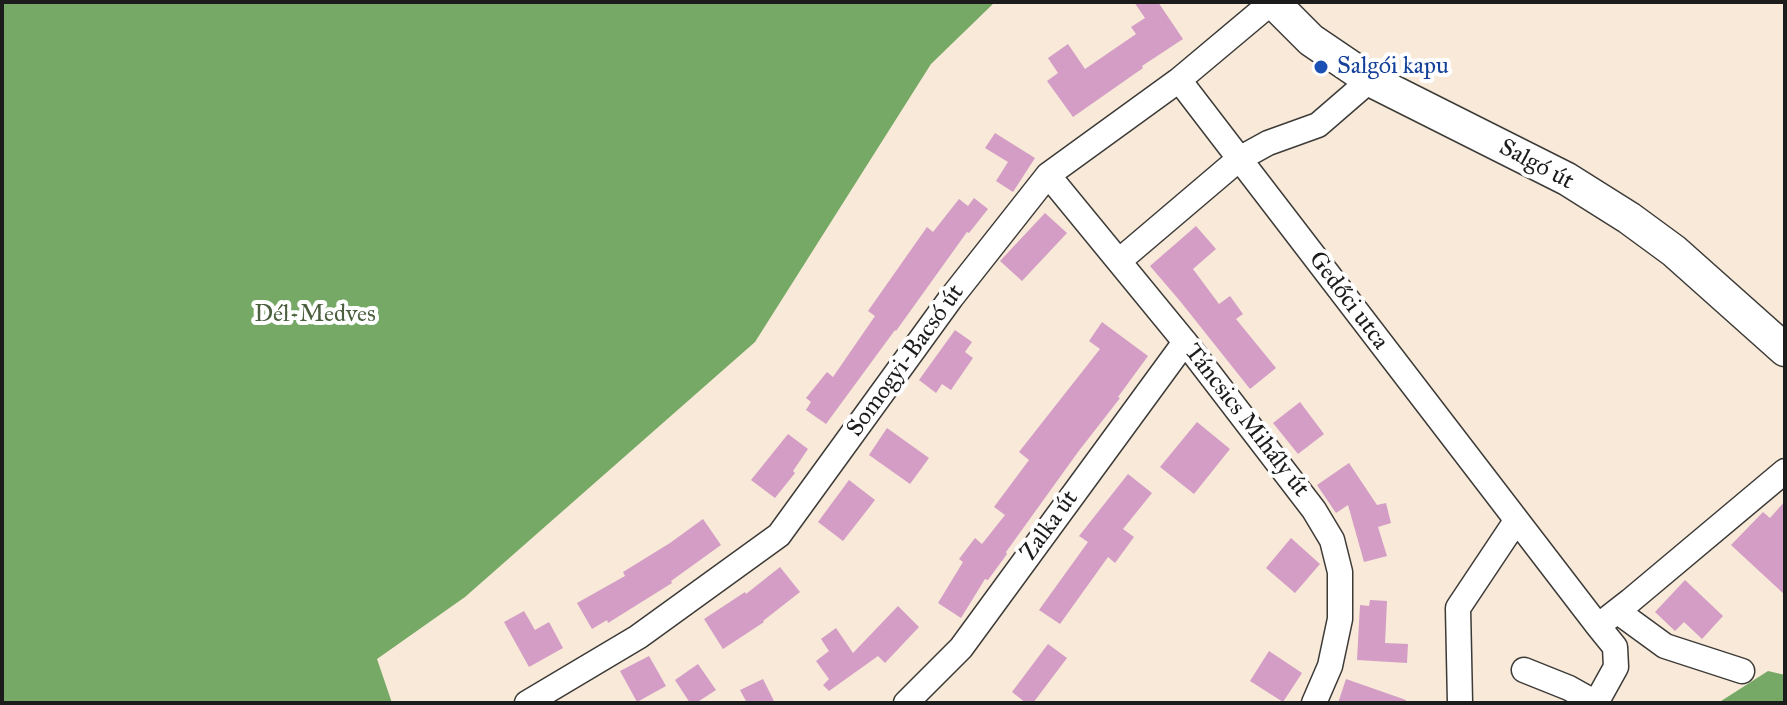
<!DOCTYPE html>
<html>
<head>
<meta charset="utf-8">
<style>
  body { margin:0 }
  #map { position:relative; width:1787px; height:705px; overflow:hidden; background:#f8e9d8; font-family:"IM FELL Great Primer",serif }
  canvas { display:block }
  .frame { position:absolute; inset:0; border:4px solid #1c1c1c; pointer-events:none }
</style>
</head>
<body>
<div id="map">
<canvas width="1787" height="705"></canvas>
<div class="frame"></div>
</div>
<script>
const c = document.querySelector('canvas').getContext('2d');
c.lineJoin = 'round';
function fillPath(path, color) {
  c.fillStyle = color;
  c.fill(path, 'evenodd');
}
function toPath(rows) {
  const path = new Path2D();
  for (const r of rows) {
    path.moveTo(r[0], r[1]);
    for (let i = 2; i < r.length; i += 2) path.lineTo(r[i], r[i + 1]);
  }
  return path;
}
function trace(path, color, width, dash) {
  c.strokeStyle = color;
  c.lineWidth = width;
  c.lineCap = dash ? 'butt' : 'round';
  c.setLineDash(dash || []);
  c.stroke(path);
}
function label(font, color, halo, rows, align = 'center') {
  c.font = font + ' "IM FELL Great Primer",serif';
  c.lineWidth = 8;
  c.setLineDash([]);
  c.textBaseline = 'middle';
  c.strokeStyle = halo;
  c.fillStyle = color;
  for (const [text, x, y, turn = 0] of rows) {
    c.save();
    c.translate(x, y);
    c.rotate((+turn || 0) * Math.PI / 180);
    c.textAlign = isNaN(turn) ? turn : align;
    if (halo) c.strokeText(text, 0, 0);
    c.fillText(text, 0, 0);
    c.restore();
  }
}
fillPath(toPath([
  [2,2,995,2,931,64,755,342,465,597,377,659,392,703,2,703],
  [1768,671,1785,675,1785,703,1718,703]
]), '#75a965');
fillPath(toPath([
  [1134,2,1158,2,1183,39,1142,66,1143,68,1073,117,1047,81,1058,73,1048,58,1068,44,1085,69,1136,34,1131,27,1145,18],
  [995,133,1035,158,1013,192,996,181,1008,162,985,148],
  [974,198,988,209,969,233,967,232,896,331,895,330,826,424,806,410,811,402,806,398,827,372,833,377,875,316,868,311,927,227,933,232,959,199,968,206],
  [1045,213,1067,233,1022,281,1000,261],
  [1196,226,1216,249,1193,269,1219,304,1230,296,1243,314,1236,319,1276,368,1250,389,1180,301,1150,266],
  [1102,322,1148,356,1118,397,1120,398,1078,452,1006,552,1007,554,988,580,985,579,961,618,938,603,963,562,959,559,975,538,982,544,1005,515,994,507,1029,460,1019,452,1100,349,1089,341],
  [955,330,972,342,965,352,973,358,951,390,942,384,936,393,919,380],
  [1300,402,1324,434,1298,454,1273,423],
  [1197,422,1230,449,1194,494,1160,467],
  [887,428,929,458,910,484,869,455],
  [788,434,808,449,793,471,795,473,775,498,751,480],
  [1349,463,1377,505,1386,503,1391,523,1378,527,1387,556,1364,562,1348,505,1336,513,1317,485],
  [1128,474,1152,493,1123,529,1134,537,1115,563,1108,557,1060,624,1039,610,1088,542,1079,536],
  [849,480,875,500,843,541,818,522],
  [1785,501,1785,595,1731,545,1763,512,1770,518],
  [703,519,721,545,671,581,672,583,608,623,607,620,592,629,577,603,625,576,623,572,670,543],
  [1291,538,1320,564,1295,593,1266,568],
  [780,567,800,592,763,621,764,622,723,649,704,619,745,592,746,594],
  [1685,580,1723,616,1702,639,1684,622,1675,631,1655,612],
  [1370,600,1387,601,1385,643,1408,644,1407,663,1357,660,1360,605,1369,606],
  [898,606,919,627,885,663,878,656,829,691,823,685,829,679,816,661,829,651,821,639,836,628,853,653],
  [524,611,535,630,549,622,563,648,529,667,504,622],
  [1048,644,1067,658,1033,703,1026,703,1012,692],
  [1269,651,1302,673,1283,702,1250,681],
  [649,656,666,686,637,702,620,671],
  [698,664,716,690,696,703,690,703,675,680],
  [763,679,775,703,747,703,740,690],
  [1346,679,1406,700,1405,703,1338,703]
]), '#d39dc6');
const minor = toPath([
  [1179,80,1598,626,1630,601,1785,471],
  [1048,175,1185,342,1314,510,1332,540,1340,572,1340,619,1330,666,1314,703],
  [1119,261,1239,159,1268,143,1318,125,1370,80],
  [1617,611,1665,646,1742,671],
  [1524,670,1569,688,1596,703,1616,667,1615,647,1598,626],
  [527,703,638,637,779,535,951,298,1048,175,1179,80,1272,2],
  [906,703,961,648,1185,342],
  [1460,703,1458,608,1516,521]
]);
const major = toPath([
  [1273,2,1311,40,1370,80,1567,179,1629,218,1674,251,1785,350]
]);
trace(minor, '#3d3b38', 27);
trace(major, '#3d3b38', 35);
trace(minor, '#fff', 24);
trace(major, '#fff', 32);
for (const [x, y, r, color] of [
  [1321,67,8,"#1a4fb4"]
]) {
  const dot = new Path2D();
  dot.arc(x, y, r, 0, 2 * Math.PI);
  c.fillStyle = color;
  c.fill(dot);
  trace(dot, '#fff', 3);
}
label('24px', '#164399', '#fff', [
  ["Salgói kapu",1337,67]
], 'left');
label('24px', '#1c1c1c', '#fff', [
  ["Salgó út",1536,165,28],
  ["Gedőci utca",1348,301,53],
  ["Somogyi-Bacsó út",906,361,-54],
  ["Táncsics Mihály út",1246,421,52],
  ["Zalka út",1050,526,-54]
]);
label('24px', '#4b5f3f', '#fff', [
  ["Dél-Medves",315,315]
]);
</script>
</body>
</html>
